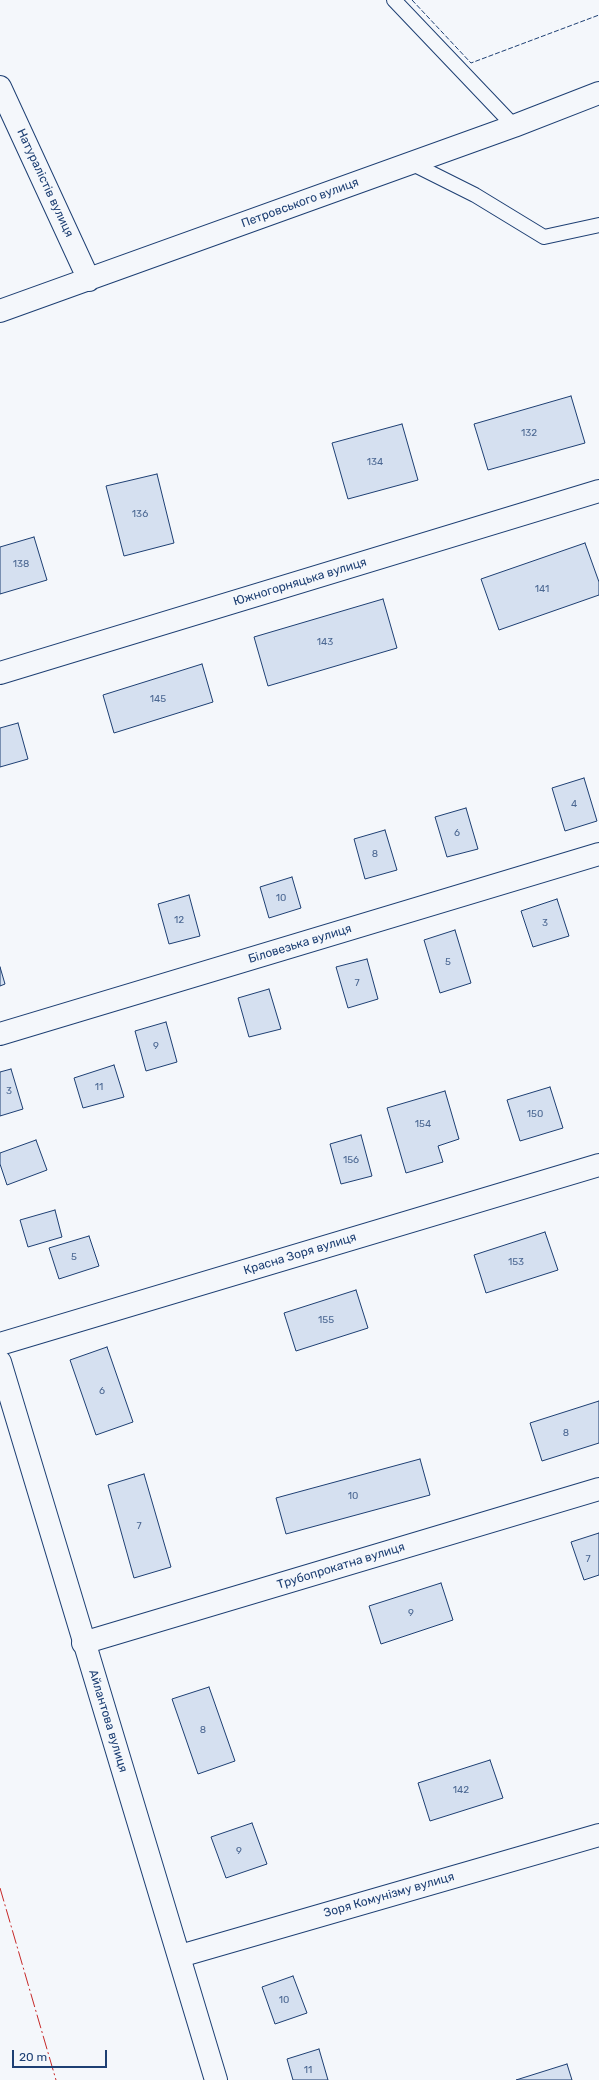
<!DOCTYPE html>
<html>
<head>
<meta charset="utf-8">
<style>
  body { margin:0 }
  #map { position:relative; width:599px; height:2080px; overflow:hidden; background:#f4f7fb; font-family:Rubik,sans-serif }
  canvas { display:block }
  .scale { position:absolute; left:12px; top:2050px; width:95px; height:18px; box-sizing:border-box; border:2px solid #1d3f73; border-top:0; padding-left:5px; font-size:12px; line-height:14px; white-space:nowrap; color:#1d3f73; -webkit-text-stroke:3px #f4f7fb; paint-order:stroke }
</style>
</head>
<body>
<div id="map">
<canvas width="599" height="2080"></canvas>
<div class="scale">20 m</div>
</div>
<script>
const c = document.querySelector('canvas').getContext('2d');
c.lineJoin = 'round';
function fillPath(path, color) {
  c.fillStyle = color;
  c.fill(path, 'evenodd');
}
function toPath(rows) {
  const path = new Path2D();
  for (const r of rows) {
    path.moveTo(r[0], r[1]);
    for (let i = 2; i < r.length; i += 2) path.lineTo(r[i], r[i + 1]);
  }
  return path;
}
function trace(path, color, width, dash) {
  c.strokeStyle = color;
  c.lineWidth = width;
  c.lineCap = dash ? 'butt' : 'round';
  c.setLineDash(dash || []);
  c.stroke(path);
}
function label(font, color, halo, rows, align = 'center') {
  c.font = font + ' Rubik,sans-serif';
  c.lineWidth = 3;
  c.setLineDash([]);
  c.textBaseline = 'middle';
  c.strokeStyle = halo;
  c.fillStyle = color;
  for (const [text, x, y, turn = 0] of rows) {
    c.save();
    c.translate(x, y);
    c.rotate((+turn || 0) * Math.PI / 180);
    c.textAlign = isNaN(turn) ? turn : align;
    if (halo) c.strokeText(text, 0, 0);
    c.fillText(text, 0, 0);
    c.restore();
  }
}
const building = toPath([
  [571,396,585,443,488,470,474,424,571,396],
  [402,424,418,480,348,499,332,443,402,424],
  [157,474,174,543,124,556,106,486,157,474],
  [34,537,47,580,0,594,0,547,34,537],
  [585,543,599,582,599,595,499,630,481,579,585,543],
  [383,599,397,648,268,686,254,637,383,599],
  [202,664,213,702,114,733,103,695,202,664],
  [18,723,28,759,0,767,0,728,18,723],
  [584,778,597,821,565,831,552,788,584,778],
  [466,808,478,849,447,857,435,817,466,808],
  [385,830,397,870,365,879,354,839,385,830],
  [292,877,301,908,269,918,260,887,292,877],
  [189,895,200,936,169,944,158,904,189,895],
  [557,899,569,936,533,947,521,911,557,899],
  [455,930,471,983,440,993,424,940,455,930],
  [367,959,378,999,348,1008,336,967,367,959],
  [0,967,5,984,0,986,0,967],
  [269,989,281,1029,249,1037,238,998,269,989],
  [166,1022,177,1062,146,1071,135,1031,166,1022],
  [114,1065,124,1097,83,1108,74,1078,114,1065],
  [11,1069,23,1109,0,1116,0,1072,11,1069],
  [550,1087,563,1128,520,1141,507,1100,550,1087],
  [445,1091,459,1139,438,1146,443,1162,406,1173,387,1108,445,1091],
  [361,1135,372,1176,341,1184,330,1144,361,1135],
  [36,1140,47,1170,7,1185,0,1164,0,1153,36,1140],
  [55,1210,62,1237,28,1247,20,1220,55,1210],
  [545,1232,558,1270,486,1293,474,1255,545,1232],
  [89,1236,99,1266,59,1279,49,1248,89,1236],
  [356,1290,368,1328,296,1351,284,1313,356,1290],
  [107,1347,133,1422,96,1435,70,1360,107,1347],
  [599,1401,599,1443,542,1461,530,1423,599,1401],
  [420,1459,430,1495,286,1534,276,1498,420,1459],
  [144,1474,171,1567,134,1578,108,1485,144,1474],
  [599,1533,599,1575,584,1580,571,1542,599,1533],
  [441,1583,453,1620,381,1644,369,1606,441,1583],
  [209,1687,235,1761,198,1774,172,1699,209,1687],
  [490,1760,503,1798,430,1821,418,1783,490,1760],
  [252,1823,267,1864,226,1878,211,1837,252,1823],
  [293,1976,307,2013,275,2024,262,1987,293,1976],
  [319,2049,328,2080,293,2080,287,2059,319,2049],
  [567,2064,572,2080,516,2080,567,2064]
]);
fillPath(building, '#d5e0f0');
trace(building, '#1d3f73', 1);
const lane = toPath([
  [394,0,514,126],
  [411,163,475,195,544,237,599,225]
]);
const street = toPath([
  [0,673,599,491],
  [0,1034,599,854],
  [0,1344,599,1165],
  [83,1643,599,1489],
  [180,1956,599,1835]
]);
const secondary = toPath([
  [0,87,89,280],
  [0,311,514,126,599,93],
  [0,1362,216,2080]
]);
trace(lane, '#1d3f73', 16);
trace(street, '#1d3f73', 24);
trace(secondary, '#1d3f73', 24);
trace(lane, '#f4f7fb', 14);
trace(street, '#f4f7fb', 22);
trace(secondary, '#f4f7fb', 22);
trace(toPath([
  [412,0,471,63,599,15]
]), '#1d3f73', 1, [5, 2]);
trace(toPath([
  [0,1888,56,2080]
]), '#c62828', 1, [14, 3, 2, 3]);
label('10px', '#4b6792', null, [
  ["132",529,433],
  ["134",375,462],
  ["136",140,514],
  ["138",21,564],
  ["141",542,589],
  ["143",325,642],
  ["145",158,699],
  ["4",574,804],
  ["6",457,833],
  ["8",375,854],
  ["10",281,898],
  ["12",179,920],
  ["3",545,923],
  ["5",448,962],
  ["7",357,983],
  ["9",156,1046],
  ["11",99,1087],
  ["3",9,1091],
  ["150",535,1114],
  ["154",423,1124],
  ["156",351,1160],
  ["5",74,1257],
  ["153",516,1262],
  ["155",326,1320],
  ["6",102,1391],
  ["8",566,1433],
  ["10",353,1496],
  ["7",139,1526],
  ["7",588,1559],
  ["9",411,1613],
  ["8",203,1730],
  ["142",461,1790],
  ["9",239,1851],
  ["10",284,2000],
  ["11",308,2070]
]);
label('12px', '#1d3f73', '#f4f7fb', [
  ["Натуралістів вулиця",45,183,65],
  ["Петровського вулиця",300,203,-20],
  ["Южногорняцька вулиця",300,582,-17],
  ["Біловезька вулиця",300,944,-17],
  ["Красна Зоря вулиця",300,1254,-17],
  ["Трубопрокатна вулиця",341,1566,-17],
  ["Айлантова вулиця",108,1721,73],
  ["Зоря Комунізму вулиця",389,1895,-16]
]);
</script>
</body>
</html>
